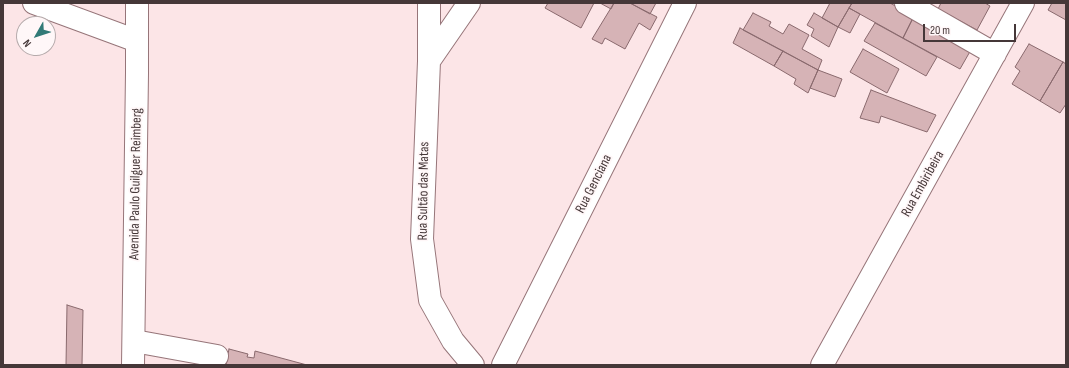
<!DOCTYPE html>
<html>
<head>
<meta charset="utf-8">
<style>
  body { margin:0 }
  #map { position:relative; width:1069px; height:368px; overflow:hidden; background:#fce5e7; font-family:"Sofia Sans Condensed",sans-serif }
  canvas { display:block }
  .frame { position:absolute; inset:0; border:4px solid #453738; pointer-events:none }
  .north { position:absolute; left:16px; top:16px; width:40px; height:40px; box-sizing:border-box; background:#fff7f8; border:1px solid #b5aaab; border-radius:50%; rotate:231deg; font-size:11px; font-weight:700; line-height:16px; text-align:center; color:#453738 }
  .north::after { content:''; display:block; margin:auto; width:14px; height:18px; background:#327a77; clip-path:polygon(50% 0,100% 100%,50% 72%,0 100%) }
  .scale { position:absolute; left:923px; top:24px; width:93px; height:18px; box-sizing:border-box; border:2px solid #453738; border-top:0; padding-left:5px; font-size:12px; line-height:14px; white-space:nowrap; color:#453738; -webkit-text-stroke:3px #fff7f8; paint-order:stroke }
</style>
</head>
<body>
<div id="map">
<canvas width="1069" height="368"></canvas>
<div class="frame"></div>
<div class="north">N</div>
<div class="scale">20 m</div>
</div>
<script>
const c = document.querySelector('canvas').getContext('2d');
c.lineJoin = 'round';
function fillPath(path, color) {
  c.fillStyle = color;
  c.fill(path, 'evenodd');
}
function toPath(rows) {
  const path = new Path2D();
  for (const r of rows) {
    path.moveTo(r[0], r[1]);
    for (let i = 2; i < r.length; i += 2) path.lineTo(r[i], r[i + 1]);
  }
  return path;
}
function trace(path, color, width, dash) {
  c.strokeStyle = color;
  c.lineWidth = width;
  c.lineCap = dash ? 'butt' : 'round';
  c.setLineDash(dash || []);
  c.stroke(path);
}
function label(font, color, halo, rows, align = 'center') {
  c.font = font + ' "Sofia Sans Condensed",sans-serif';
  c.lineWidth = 3.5;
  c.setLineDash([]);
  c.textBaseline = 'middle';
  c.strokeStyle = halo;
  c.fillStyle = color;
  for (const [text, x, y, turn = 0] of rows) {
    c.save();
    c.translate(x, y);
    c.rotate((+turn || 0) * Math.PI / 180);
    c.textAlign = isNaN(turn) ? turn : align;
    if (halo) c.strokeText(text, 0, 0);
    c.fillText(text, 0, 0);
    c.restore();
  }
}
const building = toPath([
  [548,3,594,3,581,28,545,8,548,3],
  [600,3,614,3,611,9,600,3],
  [614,3,630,3,657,17,650,30,639,23,625,49,605,38,602,44,592,39,614,3],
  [630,3,656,3,650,14,630,3],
  [830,3,852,3,838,27,822,18,830,3],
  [852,3,890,3,914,16,903,38,849,8,852,3],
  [941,3,985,3,990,6,977,30,938,9,941,3],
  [1052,3,1066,3,1066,20,1048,10,1052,3],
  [849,8,860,14,850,33,838,27,849,8],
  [753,13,771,22,769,26,783,34,789,24,809,35,802,49,822,60,818,70,743,30,753,13],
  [814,13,838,27,829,47,811,36,814,29,807,25,814,13],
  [914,16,972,48,960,69,903,38,914,16],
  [875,23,937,57,926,76,864,41,875,23],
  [740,28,783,51,774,66,733,43,740,28],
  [1029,44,1063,62,1040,101,1012,84,1020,71,1015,67,1029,44],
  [863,49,899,69,887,93,850,72,863,49],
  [783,51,818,70,808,93,794,84,796,79,774,66,783,51],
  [1063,62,1066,64,1066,104,1060,113,1040,101,1063,62],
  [818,70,842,79,835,97,810,88,818,70],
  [871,90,936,115,927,132,881,116,879,123,860,118,871,90],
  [67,305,83,310,82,365,66,365,67,305],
  [229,349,248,354,247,357,254,358,255,351,307,365,226,365,229,349]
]);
fillPath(building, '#d6b3b6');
trace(building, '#89696d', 1);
const minor = toPath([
  [34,3,137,41],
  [429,3,429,61,422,239,430,300,453,341,473,365],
  [906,3,995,54],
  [429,61,469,3],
  [134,341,217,356],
  [503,365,685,3],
  [822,365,1023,3]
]);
const major = toPath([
  [133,365,137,73,137,3]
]);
trace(minor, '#967579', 24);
trace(major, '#967579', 24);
trace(minor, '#fff', 22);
trace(major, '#fff', 22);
label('14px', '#453738', '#fff7f8', [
  ["Avenida Paulo Guilguer Reimberg",136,184,-89],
  ["Rua Genciana",594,184,-63],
  ["Rua Embiribeira",923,184,-61],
  ["Rua Sultão das Matas",424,191,-89]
]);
</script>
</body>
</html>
